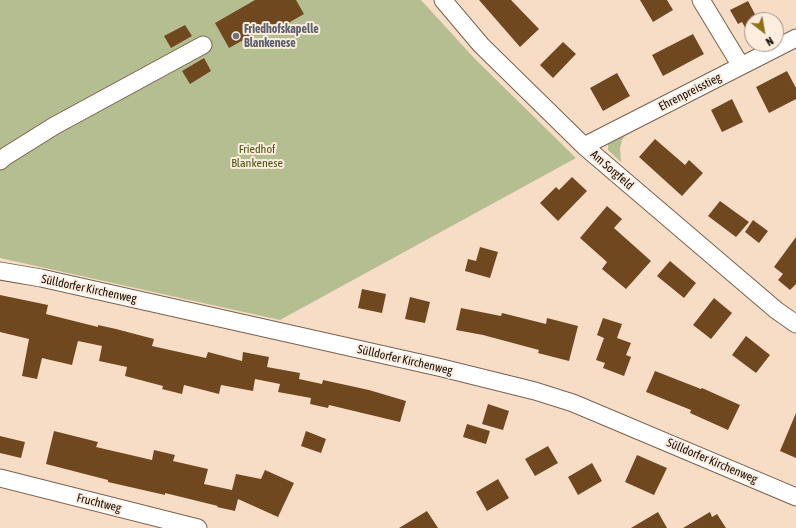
<!DOCTYPE html>
<html>
<head>
<meta charset="utf-8">
<style>
  body { margin:0 }
  #map { position:relative; width:796px; height:528px; overflow:hidden; background:#f8ddc6; font-family:"Asap Condensed",sans-serif }
  canvas { display:block }
  .north { position:absolute; left:744px; top:12px; width:40px; height:40px; box-sizing:border-box; background:#fdedde; border:1px solid #a19388; border-radius:50%; rotate:149deg; font-size:11px; font-weight:700; line-height:16px; text-align:center; color:#160d06 }
  .north::after { content:''; display:block; margin:auto; width:14px; height:18px; background:#8d7114; clip-path:polygon(50% 0,100% 100%,50% 72%,0 100%) }
</style>
</head>
<body>
<div id="map">
<canvas width="796" height="528"></canvas>
<div class="north">N</div>
</div>
<script>
const c = document.querySelector('canvas').getContext('2d');
c.lineJoin = 'round';
function fillPath(path, color) {
  c.fillStyle = color;
  c.fill(path, 'evenodd');
}
function toPath(rows) {
  const path = new Path2D();
  for (const r of rows) {
    path.moveTo(r[0], r[1]);
    for (let i = 2; i < r.length; i += 2) path.lineTo(r[i], r[i + 1]);
  }
  return path;
}
function trace(path, color, width, dash) {
  c.strokeStyle = color;
  c.lineWidth = width;
  c.lineCap = dash ? 'butt' : 'round';
  c.setLineDash(dash || []);
  c.stroke(path);
}
function label(font, color, halo, rows, align = 'center') {
  c.font = font + ' "Asap Condensed",sans-serif';
  c.lineWidth = 4;
  c.setLineDash([]);
  c.textBaseline = 'middle';
  c.strokeStyle = halo;
  c.fillStyle = color;
  for (const [text, x, y, turn = 0] of rows) {
    c.save();
    c.translate(x, y);
    c.rotate((+turn || 0) * Math.PI / 180);
    c.textAlign = isNaN(turn) ? turn : align;
    if (halo) c.strokeText(text, 0, 0);
    c.fillText(text, 0, 0);
    c.restore();
  }
}
fillPath(toPath([
  [0,0,421,0,475,59,576,158,280,320,0,258],
  [627,132,622,140,620,148,621,162,608,150,608,144,610,140]
]), '#b5be91');
fillPath(toPath([
  [255,0,296,0,304,14,276,30,272,24,229,48,215,23],
  [479,0,511,0,539,29,520,47],
  [640,0,667,0,673,10,653,22],
  [748,1,758,20,752,20,752,40,742,22,738,24,730,10],
  [185,25,192,36,171,48,164,36],
  [693,34,704,54,663,76,652,55],
  [563,42,576,54,553,78,540,65],
  [204,58,211,71,190,84,182,71],
  [787,71,796,88,796,99,769,113,756,87],
  [617,73,630,96,603,111,590,88],
  [732,99,743,122,722,132,711,110],
  [655,139,685,165,689,160,703,173,682,196,639,157],
  [572,177,587,191,558,221,540,203,556,187,559,190],
  [720,201,749,222,736,237,708,216],
  [607,206,622,219,614,228,651,261,626,289,602,269,607,262,580,238],
  [753,220,768,231,759,243,745,232],
  [796,237,796,284,790,290,778,280,783,274,774,267],
  [480,247,498,252,490,278,465,271,468,259,476,261],
  [670,261,696,283,684,298,657,276],
  [362,289,386,294,382,313,358,308],
  [0,295,48,305,46,314,98,327,98,325,116,329,154,339,152,346,206,358,208,352,242,361,243,352,269,357,267,367,300,373,299,379,322,384,323,380,369,390,406,401,400,422,329,405,328,408,310,404,311,398,278,392,280,384,255,379,253,391,221,385,219,394,184,385,182,394,162,389,163,386,125,376,127,367,99,361,102,346,78,341,72,365,42,358,37,379,22,376,29,339,0,332],
  [410,297,430,302,425,323,405,319],
  [714,298,732,313,711,339,693,325],
  [461,308,501,316,502,313,546,324,547,318,578,326,569,361,538,353,539,350,483,335,456,330],
  [603,318,622,324,617,338,631,343,626,355,631,357,624,376,603,368,605,363,596,360,604,338,597,335],
  [746,336,770,355,756,373,732,355],
  [655,371,701,389,702,388,740,405,728,430,690,413,691,410,646,392],
  [488,404,509,411,503,430,482,424],
  [796,413,796,458,780,451],
  [467,424,490,431,486,444,463,437],
  [54,431,98,442,96,447,152,460,154,450,175,455,173,461,208,469,204,484,232,490,236,474,261,479,265,470,294,483,278,517,238,499,235,511,217,507,218,506,165,493,165,495,108,482,108,480,46,464],
  [306,431,326,439,321,453,301,446],
  [0,436,25,442,21,458,0,453],
  [548,446,558,463,535,476,525,459],
  [637,455,667,468,654,495,625,482],
  [592,463,602,481,578,495,568,477],
  [498,479,509,498,487,511,476,492],
  [427,511,438,528,399,528],
  [658,512,667,528,631,528],
  [710,512,712,517,717,514,726,528,683,528]
]), '#704820');
const minor = toPath([
  [443,0,481,45,584,146,776,310,796,324],
  [701,0,741,66],
  [584,146,796,38],
  [0,161,6,156,54,126,203,45],
  [0,271,41,278,438,367,535,391,573,403,796,497],
  [0,478,198,528]
]);
trace(minor, '#79624d', 19);
trace(minor, '#fff', 17);
for (const [x, y, r, color] of [
  [236,36,4,"#6b7280"]
]) {
  const dot = new Path2D();
  dot.arc(x, y, r, 0, 2 * Math.PI);
  c.fillStyle = color;
  c.fill(dot);
  trace(dot, '#fdedde', 1.5);
}
label('bold 12px', '#5b616d', '#fdedde', [
  ["Friedhofskapelle",244,29],
  ["Blankenese",244,43]
], 'left');
label('12px', '#160d06', '#fdedde', [
  ["Ehrenpreisstieg",690,92,-27],
  ["Am Sorgfeld",612,170,41],
  ["Sülldorfer Kirchenweg",89,289,12],
  ["Sülldorfer Kirchenweg",405,360,13],
  ["Sülldorfer Kirchenweg",712,461,23],
  ["Fruchtweg",99,503,14]
]);
label('12px', '#495211', '#fdedde', [
  ["Friedhof",257,149],
  ["Blankenese",257,163]
]);
</script>
</body>
</html>
